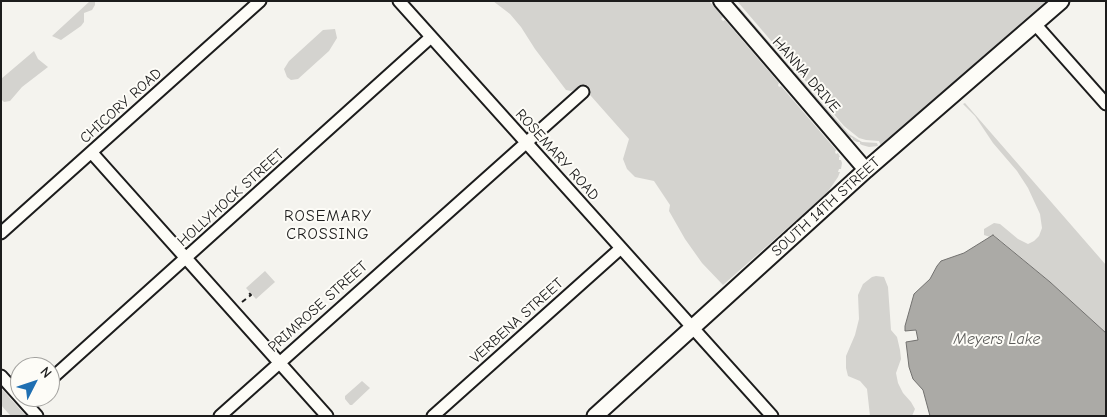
<!DOCTYPE html>
<html>
<head>
<meta charset="utf-8">
<style>
  body { margin:0 }
  #map { position:relative; width:1107px; height:417px; overflow:hidden; background:#f4f3ee; font-family:"Comic Neue",sans-serif }
  canvas { display:block }
  .frame { position:absolute; inset:0; border:2px solid #1c1c1c; pointer-events:none }
  .north { position:absolute; left:10px; top:357px; width:50px; height:50px; box-sizing:border-box; background:#fdfcf7; border:1px solid #a3a29f; border-radius:50%; rotate:49deg; font-size:14px; font-weight:700; line-height:20px; text-align:center; color:#1c1c1c }
  .north::after { content:''; display:block; margin:auto; width:18px; height:22px; background:#1f6fb2; clip-path:polygon(50% 0,100% 100%,50% 72%,0 100%) }
</style>
</head>
<body>
<div id="map">
<canvas width="1107" height="417"></canvas>
<div class="frame"></div>
<div class="north">N</div>
</div>
<script>
const c = document.querySelector('canvas').getContext('2d');
c.lineJoin = 'round';
function fillPath(path, color) {
  c.fillStyle = color;
  c.fill(path, 'evenodd');
}
function toPath(rows) {
  const path = new Path2D();
  for (const r of rows) {
    path.moveTo(r[0], r[1]);
    for (let i = 2; i < r.length; i += 2) path.lineTo(r[i], r[i + 1]);
  }
  return path;
}
function trace(path, color, width, dash) {
  c.strokeStyle = color;
  c.lineWidth = width;
  c.lineCap = dash ? 'butt' : 'round';
  c.setLineDash(dash || []);
  c.stroke(path);
}
function label(font, color, halo, rows, align = 'center') {
  c.font = font + ' "Comic Neue",sans-serif';
  c.lineWidth = 4;
  c.setLineDash([]);
  c.textBaseline = 'middle';
  c.strokeStyle = halo;
  c.fillStyle = color;
  for (const [text, x, y, turn = 0] of rows) {
    c.save();
    c.translate(x, y);
    c.rotate((+turn || 0) * Math.PI / 180);
    c.textAlign = isNaN(turn) ? turn : align;
    if (halo) c.strokeText(text, 0, 0);
    c.fillText(text, 0, 0);
    c.restore();
  }
}
fillPath(toPath([
  [90,1,95,1,95,5,92,10,84,13,84,22,81,26,61,40,52,36],
  [493,1,709,1,723,17,721,19,723,21,725,20,779,83,778,85,779,87,781,86,836,150,835,152,836,154,838,153,840,157,839,157,839,160,841,160,842,163,841,169,839,169,838,172,840,172,838,177,827,193,723,285,702,263,685,239,669,211,670,205,654,181,635,177,627,169,623,159,629,139,583,87,571,91,566,90,535,49,521,27,510,14],
  [737,1,1046,1,881,146,879,141,866,140,859,138,844,126],
  [739,7,794,71,792,72,738,9],
  [335,29,337,38,329,51,298,79,291,80,287,77,284,69,289,61,323,30],
  [34,51,38,59,48,67,22,87,10,101,4,102,1,99,1,79],
  [796,73,849,134,862,142,877,143,878,146,869,147,862,145,860,144,860,142,857,142,853,140,852,137,851,138,848,137,794,75],
  [965,103,1106,265,1106,333,1050,282,994,235,990,237,984,235,984,229,994,223,1000,224,1018,239,1028,244,1034,241,1039,236,1042,228,1040,214,1028,188,1017,171,993,143,975,116,963,104],
  [265,271,275,282,256,299,246,288],
  [876,276,884,277,888,287,891,330,897,337,900,350,901,359,896,373,898,383,903,393,911,402,915,409,912,416,870,416,867,389,860,381,848,376,846,368,846,356,855,335,859,319,858,295,863,284,872,277],
  [362,381,370,388,352,405,350,405,345,399,345,396],
  [1,388,26,416,11,416,8,413,1,405]
]), '#d4d3cf');
const water = toPath([
  [993,235,1050,282,1106,333,1106,416,930,416,923,390,913,379,909,367,906,342,918,340,916,330,905,331,905,326,914,294,930,279,937,266,941,261,964,253,993,235]
]);
fillPath(water, '#abaaa6');
trace(water, '#72716f', 1);
const minor = toPath([
  [399,1,772,416],
  [1035,24,1106,104],
  [92,153,327,416],
  [1,233,260,1],
  [1,376,20,397],
  [50,380,431,37],
  [20,397,37,416],
  [220,416,583,92],
  [433,416,621,248]
]);
const tertiary = toPath([
  [721,1,866,170]
]);
const secondary = toPath([
  [595,416,866,170,1061,1]
]);
trace(minor, '#1c1c1c', 15);
trace(tertiary, '#1c1c1c', 18);
trace(secondary, '#1c1c1c', 19);
trace(toPath([
  [242,302,251,295,249,293]
]), '#1c1c1c', 2, [5, 4]);
trace(minor, '#fdfcf7', 11);
trace(tertiary, '#fdfcf7', 14);
trace(secondary, '#fdfcf7', 15);
label('15px', '#1c1c1c', '#fdfcf7', [
  ["HANNA DRIVE",806,75,49],
  ["CHICORY ROAD",121,106,-42],
  ["ROSEMARY ROAD",557,155,48],
  ["HOLLYHOCK STREET",231,198,-42],
  ["SOUTH 14TH STREET",826,207,-42],
  ["PRIMROSE STREET",318,307,-42],
  ["VERBENA STREET",517,321,-42]
]);
c.letterSpacing = '1px';
label('16px', '#1c1c1c', '#fdfcf7', [
  ["ROSEMARY",328,216],
  ["CROSSING",328,234]
]);
c.letterSpacing = '0px';
label('italic 16px', '#5c5c5a', '#fdfcf7', [
  ["Meyers Lake",997,339]
]);
</script>
</body>
</html>
